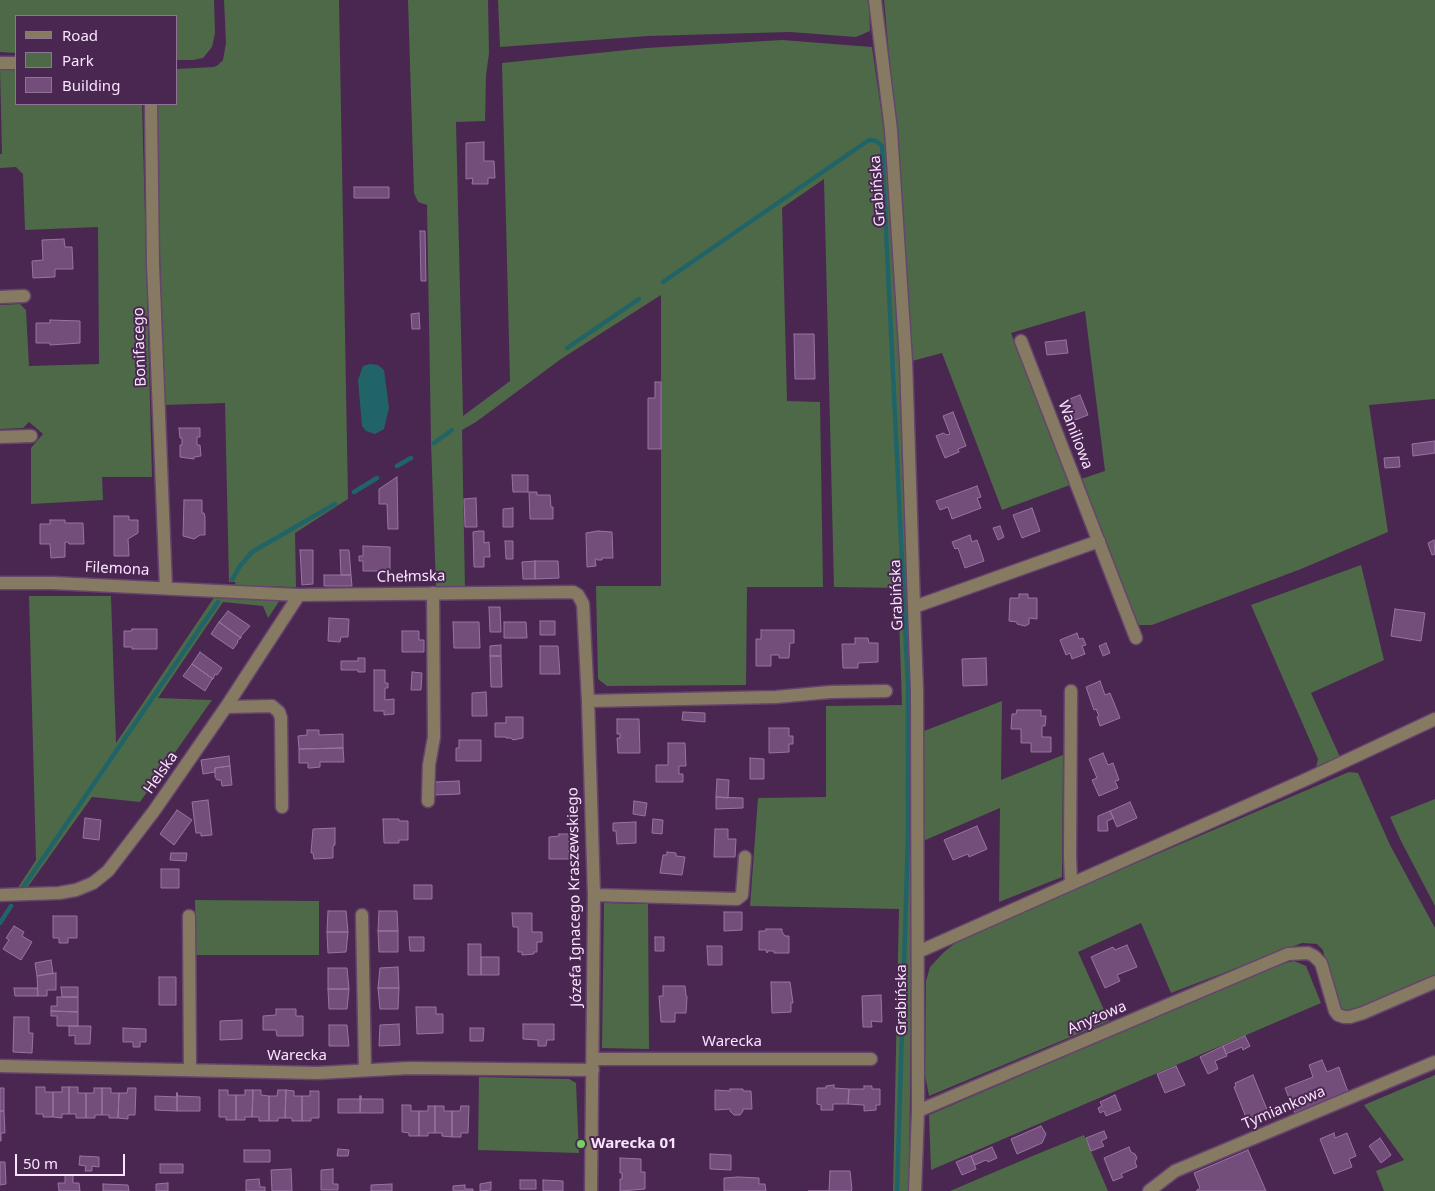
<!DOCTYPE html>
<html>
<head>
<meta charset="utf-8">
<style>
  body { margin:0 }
  #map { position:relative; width:1435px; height:1191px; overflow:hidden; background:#4a2751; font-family:"Noto Sans",sans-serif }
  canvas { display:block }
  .legend { position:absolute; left:15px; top:15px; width:162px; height:90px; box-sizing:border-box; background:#4a2751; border:1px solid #907396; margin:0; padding:6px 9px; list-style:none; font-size:15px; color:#f9e4fe }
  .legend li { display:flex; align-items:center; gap:10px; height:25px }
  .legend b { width:25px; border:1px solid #907396 }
  .scale { position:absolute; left:15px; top:1154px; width:110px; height:22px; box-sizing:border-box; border:2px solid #f9e4fe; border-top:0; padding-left:6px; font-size:15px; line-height:18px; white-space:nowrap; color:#f9e4fe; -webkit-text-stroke:4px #4a2751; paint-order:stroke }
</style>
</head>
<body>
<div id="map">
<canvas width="1435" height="1191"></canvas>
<ul class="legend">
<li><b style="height:6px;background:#877a63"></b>Road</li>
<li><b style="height:14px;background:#4d6948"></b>Park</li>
<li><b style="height:14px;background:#734e7b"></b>Building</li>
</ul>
<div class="scale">50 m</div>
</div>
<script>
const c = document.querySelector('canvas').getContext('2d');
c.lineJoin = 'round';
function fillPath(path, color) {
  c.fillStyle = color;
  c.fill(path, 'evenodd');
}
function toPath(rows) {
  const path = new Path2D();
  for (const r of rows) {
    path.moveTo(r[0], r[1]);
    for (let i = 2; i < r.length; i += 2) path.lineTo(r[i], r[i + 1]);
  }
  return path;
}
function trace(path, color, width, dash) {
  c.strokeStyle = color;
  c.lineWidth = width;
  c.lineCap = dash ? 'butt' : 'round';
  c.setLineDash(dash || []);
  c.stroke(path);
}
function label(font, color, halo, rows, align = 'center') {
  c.font = font + ' "Noto Sans",sans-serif';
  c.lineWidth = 4;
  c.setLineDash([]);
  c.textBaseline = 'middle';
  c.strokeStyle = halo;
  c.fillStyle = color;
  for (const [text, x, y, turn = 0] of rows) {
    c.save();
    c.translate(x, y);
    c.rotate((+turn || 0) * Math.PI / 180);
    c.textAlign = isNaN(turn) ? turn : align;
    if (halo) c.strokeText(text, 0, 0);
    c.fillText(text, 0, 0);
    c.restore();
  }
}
fillPath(toPath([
  [0,0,214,0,215,33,212,47,203,58,193,60,176,60,176,16,16,16,16,53,0,52],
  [224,0,339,0,348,499,295,533,296,587,234,586,236,582,229,582,225,403,164,405,156,104,176,104,176,69,214,67,218,65,223,60,226,43],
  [408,0,488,0,489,53,486,76,485,121,456,122,463,416,510,381,502,63,646,48,782,40,872,47,885,137,889,147,896,276,914,697,909,1191,893,1191,899,909,750,906,758,798,826,797,826,706,902,705,898,588,834,587,824,179,782,208,787,401,820,402,823,587,747,587,746,685,607,686,598,679,596,586,661,586,661,295,561,359,476,422,462,430,465,588,436,588,431,441,427,205,418,202,414,193],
  [498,0,869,0,870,31,856,37,790,32,648,36,500,47],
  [884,0,1435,0,1435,399,1369,405,1388,532,1301,569,1152,625,1136,625,1081,479,1105,471,1085,311,1011,333,1070,485,1002,510,942,353,912,361,898,155],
  [0,67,16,67,16,104,142,104,152,477,102,477,103,500,31,504,31,448,43,434,29,422,23,428,0,429,0,305,20,304,26,310,29,366,99,364,98,227,25,230,23,174,16,167,0,168,0,154,2,154],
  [1361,565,1384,660,1311,693,1340,757,1316,767,1318,759,1251,605],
  [29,596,111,596,116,743,215,596,282,597,268,618,263,606,223,602,158,698,212,700,140,802,92,797,27,888,17,889,36,860],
  [1002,701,1001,780,1063,755,1062,877,999,902,1000,808,923,841,924,731],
  [1349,772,1358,773,1390,845,1435,928,1435,977,1355,1012,1345,1010,1340,1008,1335,1002,1323,950,1317,944,1302,943,1171,993,1141,923,1078,952,1109,1021,929,1096,925,1075,926,981,930,967,944,952,963,937],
  [1435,799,1435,906,1401,841,1390,817],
  [195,900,319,901,319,955,196,955],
  [604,903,648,904,649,1049,602,1048],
  [1294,961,1306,966,1321,1003,931,1170,929,1115,1277,965],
  [1435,1075,1435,1191,1384,1191,1376,1171,1404,1160,1364,1105],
  [479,1077,569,1079,576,1083,579,1153,478,1150],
  [1084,1135,1108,1191,950,1191,1030,1157]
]), '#4d6948');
fillPath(toPath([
  [370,364,378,365,384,370,389,408,384,429,375,434,366,431,362,426,358,380,363,366]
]), '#216468');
trace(toPath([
  [663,282,869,140,876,141,882,146,908,686,908,836,897,1191],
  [567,348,639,299],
  [434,443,452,430],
  [397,466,411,458],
  [354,492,377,478],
  [232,580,240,566,252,552,335,504],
  [22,889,218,602],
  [0,923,11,906]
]), '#216468', 4.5);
const building = toPath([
  [484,142,484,161,494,161,495,178,488,178,488,184,472,184,473,178,466,179,466,143,484,142],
  [354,187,389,187,389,198,354,198,354,187],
  [420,231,425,231,426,281,421,281,420,231],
  [64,239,65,247,72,247,73,269,55,269,55,277,33,278,32,261,43,260,42,240,64,239],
  [419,313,420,329,412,329,411,314,419,313],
  [50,320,80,321,80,343,50,345,50,343,36,343,36,323,50,323,50,320],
  [794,334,814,334,815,379,795,379,794,334],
  [1066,340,1068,353,1047,355,1045,342,1066,340],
  [655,382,661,382,661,449,648,449,648,398,655,398,655,382],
  [1080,395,1088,415,1075,420,1067,400,1080,395],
  [953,412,966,446,958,449,959,452,945,458,936,436,943,433,947,435,950,434,943,416,953,412],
  [179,428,200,428,200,437,197,437,197,445,200,445,201,456,194,457,194,459,180,457,180,445,182,445,182,438,180,438,179,428],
  [1435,441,1435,453,1413,456,1412,444,1435,441],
  [1399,457,1400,467,1385,468,1384,458,1399,457],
  [512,475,528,475,528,492,513,492,512,475],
  [397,477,398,529,388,529,387,504,379,504,379,489,397,477],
  [977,486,981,497,977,498,981,508,952,519,948,507,940,510,936,501,977,486],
  [529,492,537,492,537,495,550,495,551,507,553,507,553,519,530,519,529,492],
  [476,498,477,527,465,527,464,499,476,498],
  [184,500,202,500,202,513,204,513,205,517,205,535,200,535,194,539,183,536,184,500],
  [513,508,513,527,503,527,503,509,513,508],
  [1032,508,1040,531,1022,538,1013,515,1032,508],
  [114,516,129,516,129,520,138,520,138,533,128,539,129,556,114,556,114,516],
  [50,520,65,520,65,523,83,523,84,544,69,544,68,542,65,542,65,557,51,558,50,544,40,544,40,524,50,524,50,520],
  [1000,526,1004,537,998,540,993,528,1000,526],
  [479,531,484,531,484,543,489,542,490,557,484,557,484,567,474,567,473,532,479,531],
  [598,531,612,532,613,558,602,558,602,560,597,560,597,559,595,559,596,566,587,567,586,533,598,531],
  [970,535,972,542,977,540,984,561,965,568,958,548,955,549,952,542,970,535],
  [1434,540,1435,554,1432,555,1428,543,1434,540],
  [505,541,513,541,513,559,506,559,505,541],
  [363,546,390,547,390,571,363,571,363,561,359,561,359,556,363,556,363,546],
  [300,550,313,550,313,584,302,585,300,550],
  [340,550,349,550,351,575,341,575,340,550],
  [535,561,535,579,523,579,522,562,535,561],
  [535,561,558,561,559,578,535,579,535,561],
  [324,575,351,575,352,586,324,586,324,575],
  [1019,594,1028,594,1028,598,1037,598,1037,619,1029,618,1029,624,1025,626,1017,624,1017,622,1009,621,1010,598,1019,598,1019,594],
  [489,607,500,607,501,632,490,632,489,607],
  [1395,609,1425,613,1421,641,1391,636,1395,609],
  [228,611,250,626,241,636,241,638,219,622,228,611],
  [329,618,349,619,348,637,341,637,340,642,328,641,329,618],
  [540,621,555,621,555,635,540,635,540,621],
  [219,622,241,638,237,641,238,642,233,649,211,634,219,622],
  [453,622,479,622,480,648,454,648,453,622],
  [504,622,526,622,527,638,504,638,504,622],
  [132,629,157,629,157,649,132,649,132,647,124,647,124,631,132,631,132,629],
  [761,630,794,630,794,643,790,643,789,658,779,658,779,655,771,655,771,666,756,666,756,639,761,639,761,630],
  [402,631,419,631,419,640,424,640,424,652,402,652,402,631],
  [1077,633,1079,639,1083,638,1086,645,1082,646,1085,654,1072,659,1070,653,1066,655,1060,640,1077,633],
  [855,638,868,638,869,643,878,643,878,662,858,663,858,668,843,668,842,644,855,644,855,638],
  [1106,643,1110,653,1103,656,1099,646,1106,643],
  [501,645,501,656,490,656,490,646,501,645],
  [540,646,558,646,560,674,540,674,540,646],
  [200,652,222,668,217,675,215,674,213,679,192,664,200,652],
  [490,656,501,656,502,687,491,687,490,656],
  [358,658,365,658,365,672,358,672,358,670,341,670,341,661,358,661,358,658],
  [986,658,987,685,963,686,962,659,986,658],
  [192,664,213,679,212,679,205,691,183,676,192,664],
  [374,670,385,670,385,683,388,683,388,688,385,688,385,700,394,699,394,714,384,715,384,711,374,711,374,670],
  [412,672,422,673,421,690,411,690,412,672],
  [1100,681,1105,695,1110,693,1120,718,1100,726,1097,717,1099,716,1096,709,1094,710,1086,687,1100,681],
  [486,692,487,716,472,716,472,693,486,692],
  [1017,710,1041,710,1041,716,1046,716,1045,726,1042,726,1042,737,1051,737,1051,752,1031,752,1031,743,1021,743,1021,729,1011,729,1012,714,1016,714,1017,710],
  [683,712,705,713,705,722,682,720,683,712],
  [506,717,523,717,523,738,513,740,511,738,506,738,506,737,495,737,495,723,506,723,506,717],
  [617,719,639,719,640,753,618,753,617,738,620,738,620,734,617,734,617,719],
  [769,728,789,728,789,736,793,736,793,744,789,744,789,752,769,753,769,728],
  [307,730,319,730,319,735,343,734,343,748,299,749,298,736,307,735,307,730],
  [459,740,481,740,481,761,456,761,456,748,459,748,459,740],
  [668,743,685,743,686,766,679,766,679,774,683,774,683,782,656,782,656,765,668,765,668,743],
  [343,748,344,762,320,762,320,767,311,768,308,768,308,763,299,763,299,749,343,748],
  [1103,753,1108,765,1113,763,1119,780,1115,781,1118,788,1099,796,1092,780,1097,778,1089,759,1103,753],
  [229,756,230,766,215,768,215,772,203,774,201,760,229,756],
  [750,758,764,759,764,779,750,779,750,758],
  [230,766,232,785,222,786,221,780,217,780,215,777,215,768,230,766],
  [717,779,729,780,728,798,716,797,717,779],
  [459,781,460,794,434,795,434,782,459,781],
  [716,797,743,798,743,808,716,809,716,797],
  [208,800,212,835,201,836,201,833,196,833,192,802,208,800],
  [634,801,647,803,645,816,633,814,634,801],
  [1130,802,1137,818,1117,827,1110,811,1130,802],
  [177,810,192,820,174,845,160,834,177,810],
  [1110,811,1114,818,1107,821,1108,831,1098,831,1098,816,1110,811],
  [85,818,101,820,99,840,83,838,85,818],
  [383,819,399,819,399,821,408,821,408,840,399,840,399,843,384,843,383,819],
  [653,819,663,820,662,834,652,833,653,819],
  [636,822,636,843,617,844,616,831,613,831,613,823,636,822],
  [977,826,987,849,969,857,968,854,953,860,944,840,977,826],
  [335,828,335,845,333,846,333,858,314,859,313,853,311,853,313,829,335,828],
  [715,829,728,829,728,839,736,839,735,857,714,857,715,829],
  [559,834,569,834,569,859,549,859,549,837,559,836,559,834],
  [667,852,676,853,676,856,685,857,682,875,660,873,663,855,667,855,667,852],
  [171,853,187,853,186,861,170,860,171,853],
  [161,869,179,869,179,888,161,888,161,869],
  [414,885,432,885,432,899,414,899,414,885],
  [328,911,346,911,348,932,327,932,328,911],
  [379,911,397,911,398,931,378,931,379,911],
  [724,912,742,912,742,930,724,931,724,912],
  [512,913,532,913,532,932,542,932,542,942,537,942,537,952,534,952,534,954,522,955,522,952,518,952,518,927,513,927,512,913],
  [53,916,77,916,77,938,68,938,68,943,59,943,59,938,53,938,53,916],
  [14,926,24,932,22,936,32,942,21,960,3,949,9,940,6,938,14,926],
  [766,929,782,929,782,932,785,936,789,936,789,953,774,953,774,951,768,951,767,953,766,950,759,950,759,931,766,931,766,929],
  [378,931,398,931,398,952,379,952,378,931],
  [327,932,348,932,346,952,328,953,327,932],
  [409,937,424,937,424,951,410,951,409,937],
  [655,937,664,937,664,951,655,951,655,937],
  [468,944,481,944,481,975,468,975,468,944],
  [1127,945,1137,967,1117,975,1120,981,1105,988,1091,957,1113,947,1115,950,1127,945],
  [707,946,722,946,722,965,708,965,707,946],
  [481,957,499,957,499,975,481,975,481,957],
  [51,960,53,973,37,976,35,963,51,960],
  [398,967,399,988,378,988,380,968,398,967],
  [328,968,347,968,349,989,328,989,328,968],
  [56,973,56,990,47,990,47,996,38,996,37,976,56,973],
  [159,977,176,977,176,1005,159,1005,159,977],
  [771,982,790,982,793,1003,791,1003,791,1012,772,1013,771,982],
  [663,986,685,986,686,995,687,997,686,1013,675,1013,675,1022,661,1022,659,996,663,996,663,986],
  [61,987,78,987,78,997,62,997,61,987],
  [14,988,37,988,38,996,15,996,14,988],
  [378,988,399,988,398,1009,380,1009,378,988],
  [328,989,349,989,347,1009,329,1009,328,989],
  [881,995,882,1022,871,1021,872,1027,863,1027,862,996,881,995],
  [57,997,78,997,78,1012,51,1011,51,1006,57,1006,57,997],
  [416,1007,436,1007,436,1014,443,1014,443,1033,417,1034,416,1007],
  [276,1009,296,1009,296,1016,303,1016,303,1036,277,1036,276,1030,263,1030,263,1016,276,1015,276,1009],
  [51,1011,78,1012,78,1026,57,1026,57,1016,51,1016,51,1011],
  [14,1017,29,1017,29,1033,33,1033,32,1053,13,1052,14,1017],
  [242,1020,242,1039,220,1040,220,1021,242,1020],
  [399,1024,400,1045,379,1046,380,1025,399,1024],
  [523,1024,554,1024,554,1040,547,1040,546,1046,538,1046,538,1040,523,1039,523,1024],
  [329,1025,347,1025,349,1046,329,1046,329,1025],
  [69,1026,91,1026,90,1044,75,1044,75,1035,69,1036,69,1026],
  [123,1028,146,1029,146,1042,140,1042,140,1047,133,1047,133,1042,123,1042,123,1028],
  [470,1028,484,1028,483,1041,470,1041,470,1028],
  [1245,1036,1250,1046,1243,1050,1242,1047,1226,1054,1223,1046,1245,1036],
  [1223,1046,1227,1056,1215,1061,1218,1069,1208,1074,1200,1057,1223,1046],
  [1322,1060,1327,1072,1339,1067,1348,1092,1295,1113,1285,1088,1313,1077,1309,1065,1322,1060],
  [1176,1066,1185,1085,1165,1093,1157,1074,1176,1066],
  [1253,1075,1268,1112,1247,1120,1234,1087,1236,1086,1235,1083,1253,1075],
  [834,1085,834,1088,849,1089,848,1104,833,1104,833,1110,821,1110,821,1105,817,1104,817,1088,826,1088,826,1086,834,1085],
  [864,1086,872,1086,872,1089,880,1089,880,1105,876,1105,876,1110,864,1111,864,1105,848,1104,849,1089,864,1089,864,1086],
  [36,1087,45,1087,45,1092,53,1092,53,1117,43,1117,43,1114,36,1114,36,1087],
  [62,1087,69,1087,69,1114,62,1114,62,1118,53,1117,53,1092,62,1092,62,1087],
  [69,1087,78,1087,78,1093,86,1093,86,1118,76,1118,76,1114,69,1114,69,1087],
  [0,1088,4,1088,4,1111,0,1111,0,1088],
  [94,1088,102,1088,102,1115,95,1115,95,1118,86,1118,86,1093,94,1093,94,1088],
  [102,1088,111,1088,111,1093,119,1093,118,1118,109,1118,109,1115,102,1115,102,1088],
  [128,1088,136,1088,135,1115,128,1115,128,1119,118,1118,119,1093,127,1093,128,1088],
  [730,1089,743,1089,743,1091,751,1091,752,1109,743,1109,743,1111,740,1115,734,1115,730,1111,730,1109,715,1110,715,1090,730,1091,730,1089],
  [219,1090,228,1090,228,1095,236,1095,236,1120,226,1120,226,1117,219,1117,219,1090],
  [245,1090,253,1090,252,1117,245,1117,245,1120,236,1120,236,1095,245,1095,245,1090],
  [253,1090,261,1090,261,1095,269,1096,269,1121,259,1121,259,1117,252,1117,253,1090],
  [278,1090,286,1090,285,1118,278,1118,278,1121,269,1121,269,1096,277,1096,278,1090],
  [286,1090,294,1091,294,1096,302,1096,302,1121,292,1121,292,1118,285,1118,286,1090],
  [310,1091,319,1091,319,1118,311,1118,311,1121,302,1121,302,1096,310,1096,310,1091],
  [177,1093,177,1111,155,1110,155,1096,176,1097,177,1093],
  [177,1093,178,1096,200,1097,200,1111,177,1111,177,1093],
  [1115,1095,1121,1110,1106,1116,1104,1111,1100,1113,1098,1108,1102,1106,1100,1102,1115,1095],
  [360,1096,360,1113,338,1113,338,1099,360,1099,360,1096],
  [361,1096,361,1099,383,1099,383,1113,360,1113,361,1096],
  [402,1105,411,1105,411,1111,419,1111,419,1136,409,1136,409,1133,402,1132,402,1105],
  [428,1106,435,1106,435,1133,428,1133,428,1136,419,1136,419,1111,428,1111,428,1106],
  [435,1106,444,1106,444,1111,452,1111,452,1137,442,1136,442,1133,435,1133,435,1106],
  [461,1106,469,1106,468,1133,461,1133,461,1137,452,1137,452,1111,460,1111,461,1106],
  [0,1111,4,1111,5,1133,1,1133,1,1141,0,1141,0,1111],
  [1041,1126,1046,1134,1042,1143,1017,1154,1011,1139,1041,1126],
  [1104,1131,1107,1138,1101,1141,1104,1146,1091,1151,1086,1138,1104,1131],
  [1334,1133,1335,1138,1347,1133,1356,1156,1349,1159,1352,1167,1334,1174,1320,1139,1334,1133],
  [1380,1138,1391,1155,1381,1163,1369,1146,1380,1138],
  [992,1147,997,1158,988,1162,986,1160,975,1165,971,1156,992,1147],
  [1129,1147,1131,1152,1135,1154,1137,1158,1135,1162,1137,1167,1121,1174,1123,1177,1113,1181,1104,1158,1129,1147],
  [338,1149,349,1150,348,1156,337,1156,338,1149],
  [244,1150,270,1150,270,1162,244,1162,244,1150],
  [1248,1150,1266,1191,1196,1191,1200,1188,1194,1173,1248,1150],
  [710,1154,731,1155,731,1170,710,1169,710,1154],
  [80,1156,99,1157,99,1167,92,1166,92,1171,85,1171,86,1166,79,1165,80,1156],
  [971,1156,976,1169,962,1175,956,1162,971,1156],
  [620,1158,641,1159,641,1172,645,1172,645,1189,620,1191,620,1179,622,1179,622,1173,620,1173,620,1158],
  [0,1162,5,1162,6,1184,0,1185,0,1162],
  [160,1164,183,1164,183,1173,160,1173,160,1164],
  [291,1169,292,1191,272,1191,271,1170,291,1169],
  [333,1169,333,1184,338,1184,338,1190,321,1190,321,1170,333,1169],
  [830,1171,850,1171,852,1190,851,1191,808,1191,829,1191,830,1171],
  [65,1175,73,1175,73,1183,79,1183,80,1191,59,1191,58,1183,65,1183,65,1175],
  [738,1177,759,1178,759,1184,765,1184,766,1191,724,1191,724,1178,738,1177],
  [259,1179,260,1187,265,1187,265,1191,246,1191,246,1180,259,1179],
  [520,1180,536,1180,536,1189,520,1189,520,1180],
  [543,1180,563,1181,563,1191,543,1191,543,1180],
  [491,1182,491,1190,480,1191,480,1184,491,1182],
  [168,1183,168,1191,156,1191,156,1184,168,1183],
  [103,1184,128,1185,129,1191,103,1191,103,1184],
  [392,1184,392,1191,371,1191,371,1185,392,1184],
  [465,1185,465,1189,473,1189,473,1191,453,1191,453,1186,465,1185]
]);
fillPath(building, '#734e7b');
trace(building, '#9a73a2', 1);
const minor = toPath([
  [875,0,891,130,906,361,914,607,917,691,918,1111,915,1191],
  [0,63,16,63],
  [151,104,153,264,166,588],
  [0,297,24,296],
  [1021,341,1136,638],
  [0,437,31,436],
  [0,583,53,583,299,595,573,592,578,595,583,604,588,701,594,895,591,1191],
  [914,607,1099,541],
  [1071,691,1070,856,1071,883],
  [588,701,776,697,830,692,886,691],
  [226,707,272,706,279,712,281,718,282,807],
  [428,801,429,765,434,737,433,593],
  [0,895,59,893,76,890,93,883,108,871,154,811,226,707,299,595],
  [594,895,737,899,742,895,745,857],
  [362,915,365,1070],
  [189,916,190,1070],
  [918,952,1307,779,1435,719],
  [593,1059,871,1059],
  [0,1066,318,1073,409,1068,593,1070],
  [918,1111,1288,954,1308,953,1314,956,1321,963,1335,1011,1338,1015,1344,1017,1350,1017,1363,1013,1435,982],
  [1149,1191,1175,1171,1435,1062]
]);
trace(minor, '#66456d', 15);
trace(minor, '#877a63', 12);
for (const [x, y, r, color] of [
  [581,1144,5,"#70d35f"]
]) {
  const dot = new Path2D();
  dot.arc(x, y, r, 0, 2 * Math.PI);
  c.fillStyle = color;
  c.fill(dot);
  trace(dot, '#4a2751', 2);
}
label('15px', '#f9e4fe', '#4a2751', [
  ["Grabińska",878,191,-94],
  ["Bonifacego",140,347,-92],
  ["Waniliowa",1075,435,69],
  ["Filemona",117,569,3],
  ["Chełmska",411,577,-1],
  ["Grabińska",897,595,-92],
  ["Helska",161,773,-55],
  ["Józefa Ignacego Kraszewskiego",575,897,-91],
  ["Grabińska",902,1000,-90],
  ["Anyżowa",1097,1018,-23],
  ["Warecka",732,1042],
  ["Warecka",297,1056],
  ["Tymiankowa",1284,1108,-23]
]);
label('bold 15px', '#f9e4fe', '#4a2751', [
  ["Warecka 01",591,1144]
], 'left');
</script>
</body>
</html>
